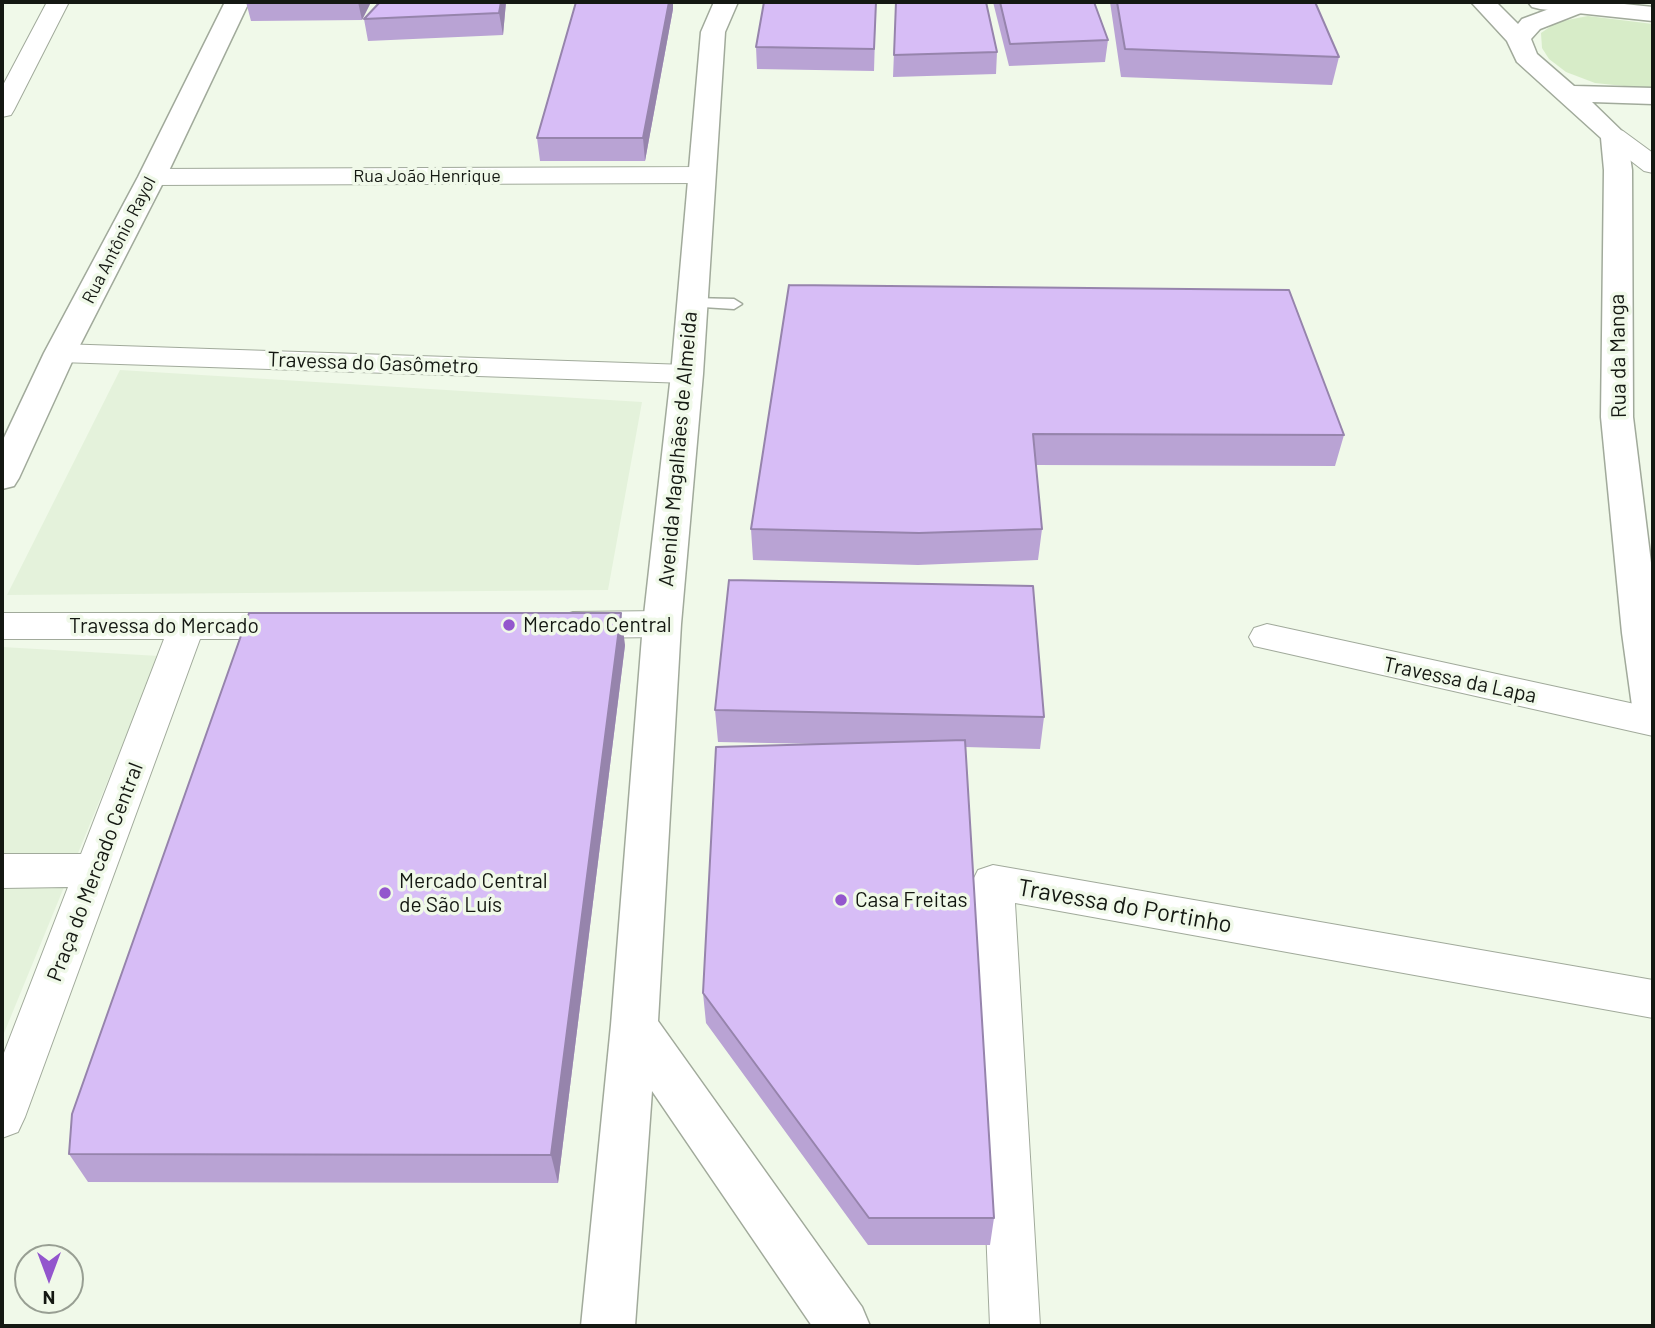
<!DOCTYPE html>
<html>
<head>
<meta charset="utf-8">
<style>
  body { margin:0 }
  #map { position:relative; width:1655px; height:1328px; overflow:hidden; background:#f0f9e9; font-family:Barlow,sans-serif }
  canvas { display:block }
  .frame { position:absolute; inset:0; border:4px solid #141812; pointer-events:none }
  .north { position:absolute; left:14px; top:1244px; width:70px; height:70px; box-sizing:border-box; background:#f0f9e9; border:2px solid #989f93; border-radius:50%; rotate:180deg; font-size:19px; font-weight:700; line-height:28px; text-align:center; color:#141812 }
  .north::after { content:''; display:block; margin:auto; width:24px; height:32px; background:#9356cd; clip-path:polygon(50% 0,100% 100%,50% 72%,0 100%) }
</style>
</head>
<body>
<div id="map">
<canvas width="1655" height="1328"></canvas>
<div class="frame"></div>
<div class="north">N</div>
</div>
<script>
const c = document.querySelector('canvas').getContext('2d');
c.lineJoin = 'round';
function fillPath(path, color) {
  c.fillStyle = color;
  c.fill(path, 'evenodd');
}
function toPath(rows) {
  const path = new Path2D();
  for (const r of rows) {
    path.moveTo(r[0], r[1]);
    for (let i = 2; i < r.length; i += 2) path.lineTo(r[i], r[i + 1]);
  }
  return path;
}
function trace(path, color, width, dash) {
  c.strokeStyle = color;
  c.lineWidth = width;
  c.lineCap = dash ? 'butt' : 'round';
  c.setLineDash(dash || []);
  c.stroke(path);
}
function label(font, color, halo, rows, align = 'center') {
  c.font = font + ' Barlow,sans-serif';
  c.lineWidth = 7;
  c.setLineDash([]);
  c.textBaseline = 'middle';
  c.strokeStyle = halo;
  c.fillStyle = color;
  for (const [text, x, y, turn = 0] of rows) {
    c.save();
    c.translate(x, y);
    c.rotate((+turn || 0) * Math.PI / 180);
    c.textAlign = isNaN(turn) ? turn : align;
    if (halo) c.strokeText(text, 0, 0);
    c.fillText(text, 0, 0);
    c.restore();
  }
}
fillPath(toPath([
  [120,370,642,402,608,590,7,595],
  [2,647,159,656,2,1038]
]), '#e4f2db');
fillPath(toPath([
  [1588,16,1653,24,1653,89,1595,83,1566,72,1549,59,1542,48,1541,33,1557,22]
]), '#d7ecc8');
const service = toPath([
  [692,298,734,299,742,304,734,309,687,306,684,303,687,300,692,298]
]);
const minor = toPath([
  [47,2,69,2,14,110,11,115,2,117,2,87,47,2],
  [1614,128,1623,131,1653,153,1653,173,1644,171,1605,141,1601,136,1605,131,1614,128],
  [702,167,711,169,715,175,711,181,702,183,152,185,143,183,139,177,143,171,152,169,702,167],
  [60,344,687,365,698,368,702,374,698,380,687,383,60,362,49,359,45,353,49,347,60,344],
  [662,611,675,615,680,624,675,633,662,637,573,638,560,634,555,625,560,616,573,612,662,611],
  [2,613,295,613,308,617,313,626,308,635,295,639,200,639,25,1117,18,1132,2,1138,2,1058,68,887,2,888,2,854,81,854,164,639,2,639,2,613],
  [1267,624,1653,708,1653,736,1254,646,1249,637,1254,628,1267,624],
  [993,865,1653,980,1653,1018,1015,903,1040,1326,990,1326,972,882,978,870,993,865]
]);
const tertiary = toPath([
  [225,2,249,2,166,177,76,353,19,478,14,486,2,489,2,442,44,353,138,177,225,2],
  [1471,2,1496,2,1518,24,1522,19,1568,2,1587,2,1590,6,1586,11,1540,29,1531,39,1537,54,1574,86,1653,88,1653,104,1592,102,1627,136,1632,170,1633,417,1653,579,1653,728,1639,723,1633,713,1622,633,1601,417,1604,170,1601,138,1517,62,1507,41,1471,2]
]);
const secondary = toPath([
  [714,2,738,2,725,32,703,374,681,624,658,1021,862,1307,870,1326,812,1326,652,1091,635,1326,581,1326,611,1025,643,624,671,374,701,32,714,2]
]);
const primary = toPath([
  [1528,2,1605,2,1653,7,1653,21,1540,9,1532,7,1528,2]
]);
trace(service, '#a1aa9b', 3);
trace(minor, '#a1aa9b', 2);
trace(tertiary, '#a1aa9b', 3);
trace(secondary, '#a1aa9b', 3);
trace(primary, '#a1aa9b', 3);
fillPath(service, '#fff');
fillPath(minor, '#fff');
fillPath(tertiary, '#fff');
fillPath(secondary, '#fff');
fillPath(primary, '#fff');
fillPath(toPath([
  [246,2,371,2,362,20,251,21],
  [506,2,503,35,368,41,364,19],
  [876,2,874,71,757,69,756,47],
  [896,2,997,52,996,74,893,77],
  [993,2,1094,2,1108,40,1105,62,1009,66],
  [1110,2,1315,2,1339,57,1332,85,1121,77],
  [673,9,645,161,540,161,537,138],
  [789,285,1344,435,1335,466,1036,465,1042,529,1038,560,918,565,753,560,751,529],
  [625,645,558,1183,88,1182,69,1154],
  [715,710,1044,717,1040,749,965,747,994,1218,990,1245,868,1245,706,1023,703,993,819,744,718,742]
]), '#b9a3d4');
fillPath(toPath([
  [358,2,371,2,362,20],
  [501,2,506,2,503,35,499,13],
  [669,2,673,2,673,9,645,161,643,138],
  [621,613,625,645,558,1183,551,1155]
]), '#9684ac');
const building = toPath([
  [380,2,501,2,499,13,364,19,380,2],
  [576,2,669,2,643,138,537,138,576,2],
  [764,2,876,2,874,49,756,47,764,2],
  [896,2,986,2,997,52,894,55,896,2],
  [1000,2,1094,2,1108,40,1010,44,1000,2],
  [1117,2,1315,2,1339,57,1125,49,1117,2],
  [789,285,1289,290,1344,435,1033,434,1042,529,919,533,751,529,789,285],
  [729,580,1033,586,1044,717,715,710,729,580],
  [249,613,621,613,551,1155,69,1154,72,1114,249,613],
  [965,740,994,1218,869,1218,703,993,716,747,965,740]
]);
fillPath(building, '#d7bdf6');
trace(building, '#9684ac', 2);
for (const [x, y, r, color] of [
  [509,625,7,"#9356cd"],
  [385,893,7,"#9356cd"],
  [841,900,7,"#9356cd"]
]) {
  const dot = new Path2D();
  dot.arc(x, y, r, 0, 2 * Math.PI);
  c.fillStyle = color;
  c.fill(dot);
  trace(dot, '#f0f9e9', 2.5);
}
label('18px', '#141812', '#f0f9e9', [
  ["Rua João Henrique",427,176],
  ["Rua Antônio Rayol",119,240,-63]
]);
label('21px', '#141812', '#f0f9e9', [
  ["Rua da Manga",1618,356,-91],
  ["Travessa do Gasômetro",373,363,2],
  ["Avenida Magalhães de Almeida",678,449,-85],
  ["Travessa do Mercado",164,626],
  ["Travessa da Lapa",1460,680,12],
  ["Praça do Mercado Central",95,872,-69]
]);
label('21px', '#141812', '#f0f9e9', [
  ["Mercado Central",523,625],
  ["Mercado Central",399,881],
  ["de São Luís",399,905],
  ["Casa Freitas",855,900]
], 'left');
label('24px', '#141812', '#f0f9e9', [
  ["Travessa do Portinho",1125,906,10]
]);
</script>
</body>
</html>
